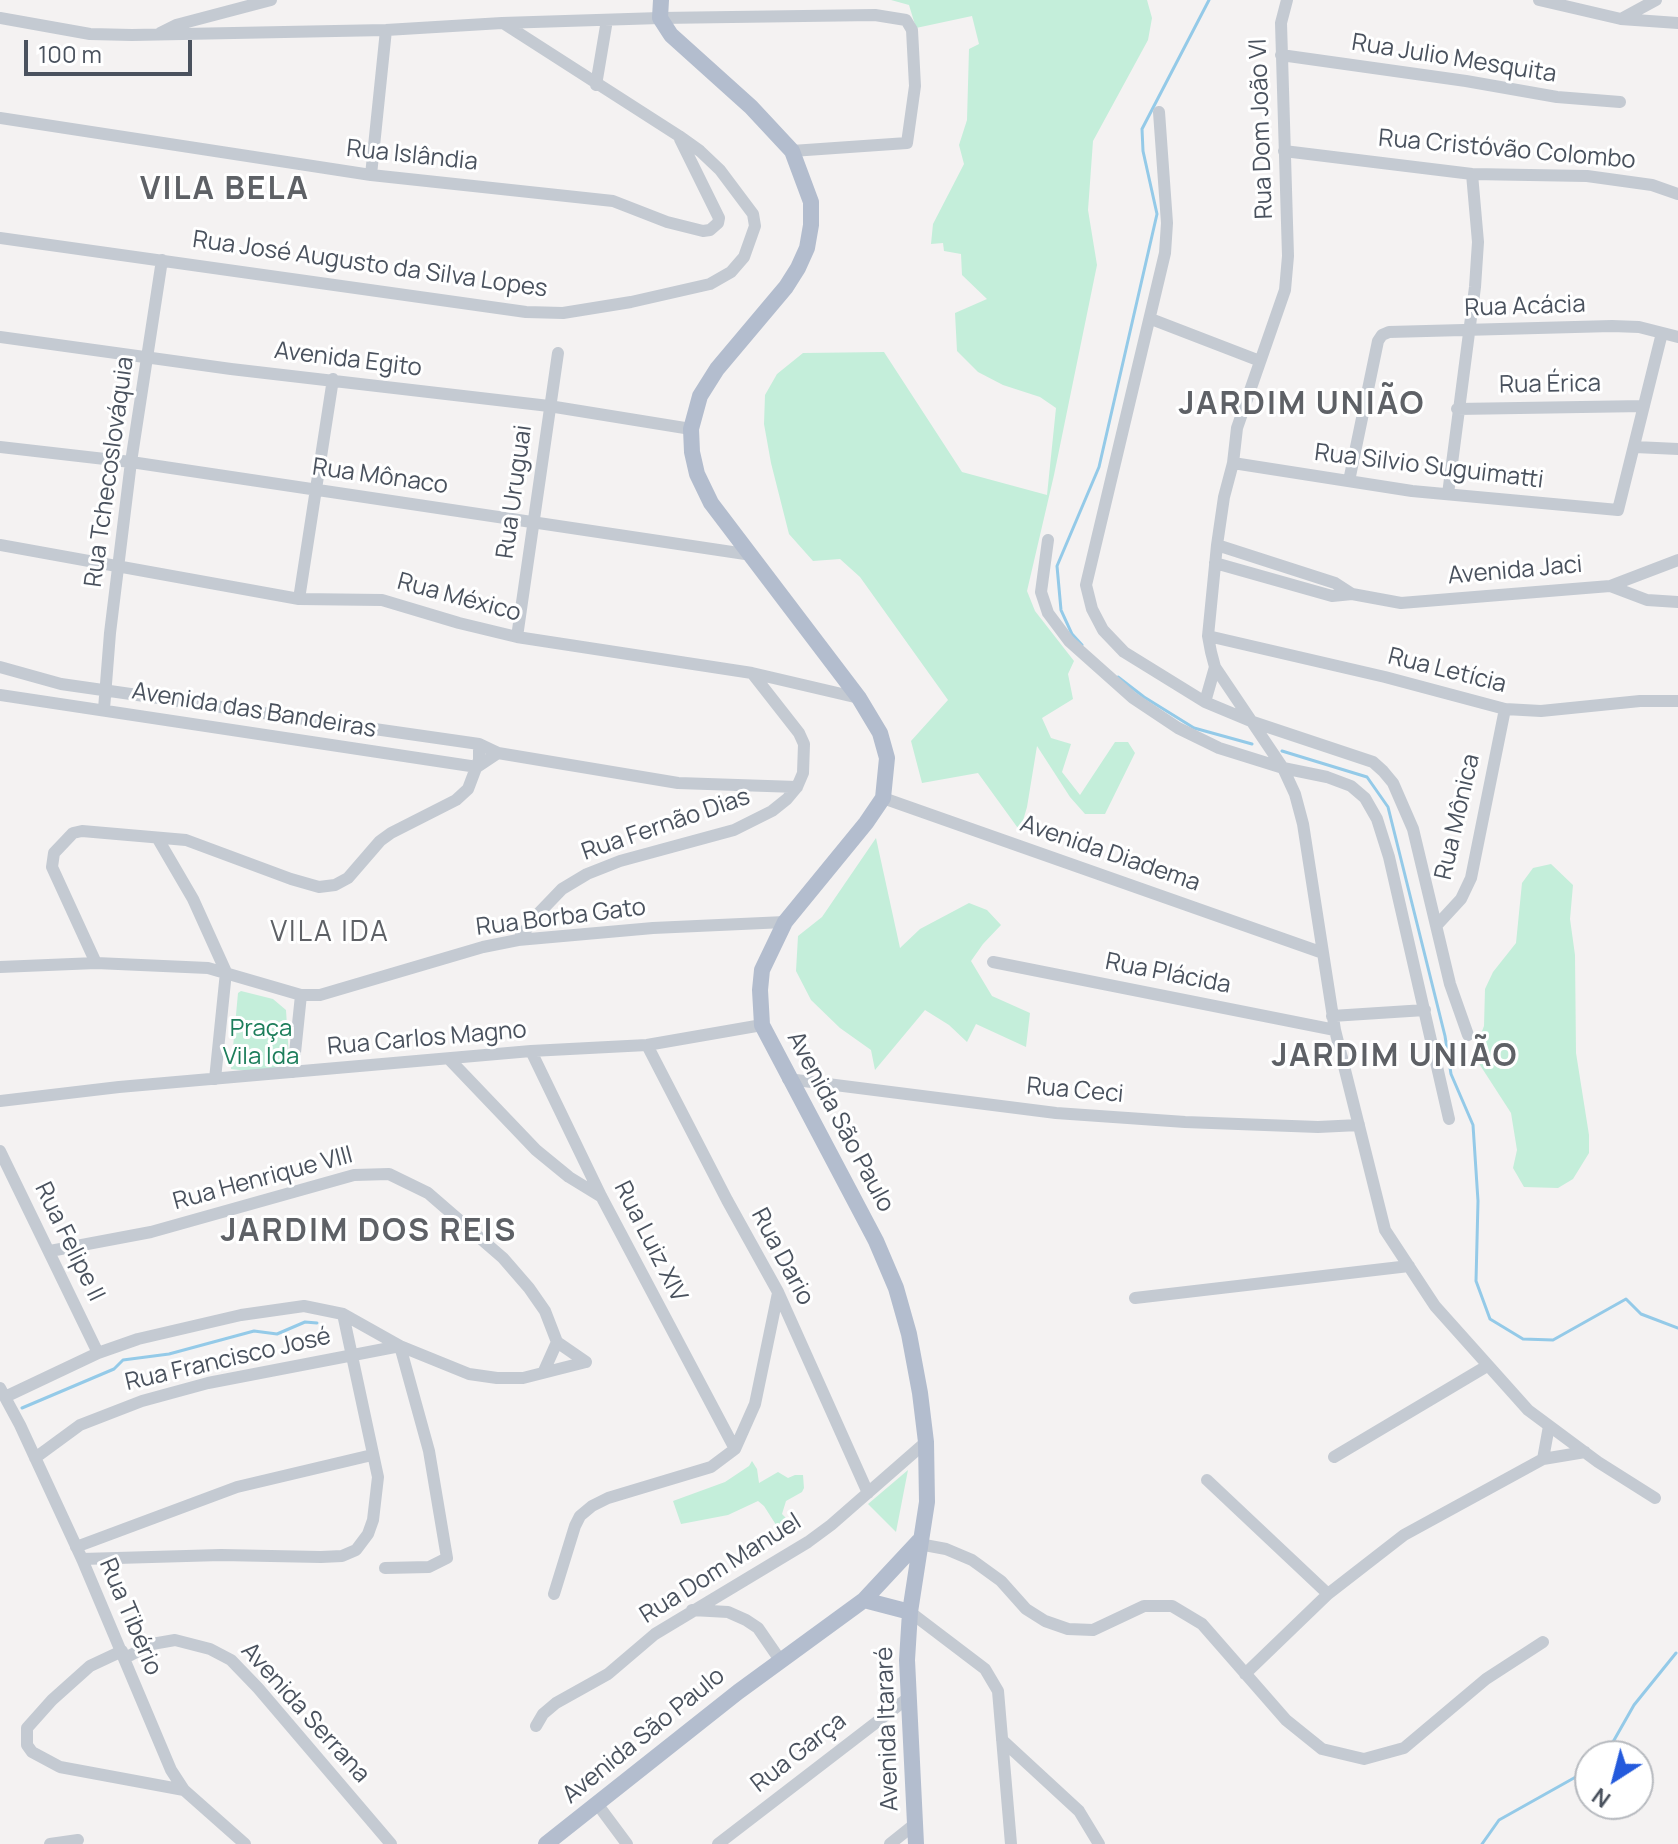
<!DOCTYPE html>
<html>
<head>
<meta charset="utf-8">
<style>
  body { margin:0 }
  #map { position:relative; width:1678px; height:1844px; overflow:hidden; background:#f4f2f2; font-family:Manrope,sans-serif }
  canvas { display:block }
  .north { position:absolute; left:1574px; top:1740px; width:80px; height:80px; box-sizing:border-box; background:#fff; border:2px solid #b7babf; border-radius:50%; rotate:216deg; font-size:22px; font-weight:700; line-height:32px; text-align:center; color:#4a525e }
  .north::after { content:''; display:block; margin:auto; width:28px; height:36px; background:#245adc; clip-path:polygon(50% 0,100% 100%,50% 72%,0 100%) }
  .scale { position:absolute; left:24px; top:40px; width:168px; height:36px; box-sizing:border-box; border:4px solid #4a525e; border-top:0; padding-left:10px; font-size:24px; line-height:28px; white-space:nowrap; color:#4a525e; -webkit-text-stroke:6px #fff; paint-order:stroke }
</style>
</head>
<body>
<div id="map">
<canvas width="1678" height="1844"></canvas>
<div class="north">N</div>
<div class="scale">100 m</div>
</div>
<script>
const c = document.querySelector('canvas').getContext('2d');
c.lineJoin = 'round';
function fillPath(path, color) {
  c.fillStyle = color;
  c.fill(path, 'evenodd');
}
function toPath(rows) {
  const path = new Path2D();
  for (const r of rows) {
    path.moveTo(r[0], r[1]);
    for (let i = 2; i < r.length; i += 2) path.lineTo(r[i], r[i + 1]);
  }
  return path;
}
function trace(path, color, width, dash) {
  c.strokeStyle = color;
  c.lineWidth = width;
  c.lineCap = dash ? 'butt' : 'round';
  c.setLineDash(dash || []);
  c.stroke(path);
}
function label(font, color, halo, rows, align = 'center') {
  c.font = font + ' Manrope,sans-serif';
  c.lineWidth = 6;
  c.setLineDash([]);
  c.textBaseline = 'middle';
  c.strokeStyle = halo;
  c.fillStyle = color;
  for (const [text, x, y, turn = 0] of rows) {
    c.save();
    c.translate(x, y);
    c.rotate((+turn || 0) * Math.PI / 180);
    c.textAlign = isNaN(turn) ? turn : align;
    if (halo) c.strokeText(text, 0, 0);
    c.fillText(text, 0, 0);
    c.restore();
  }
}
fillPath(toPath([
  [891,0,1147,0,1152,18,1148,40,1093,141,1088,210,1097,265,1054,475,1027,591,1035,611,1074,661,1068,674,1073,699,1042,718,1051,738,1071,744,1062,772,1080,795,1115,742,1128,742,1135,753,1105,814,1085,814,1070,797,1037,746,1027,807,1020,831,978,773,922,783,911,741,948,700,860,577,840,559,813,561,789,534,771,463,764,424,765,395,777,374,803,353,884,352,962,472,1047,495,1056,408,1040,397,1003,385,978,372,957,351,955,313,987,299,962,275,961,254,944,251,943,243,931,244,933,224,964,164,959,145,967,120,969,49,979,44,972,16,916,28,909,5],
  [876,838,900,948,920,929,969,903,987,910,1001,925,983,944,971,961,992,996,1030,1013,1026,1047,976,1024,967,1042,949,1025,925,1010,875,1070,871,1050,840,1028,811,1000,796,971,798,936,822,917],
  [1551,864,1573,885,1570,919,1575,955,1576,1053,1589,1135,1589,1153,1573,1179,1558,1188,1524,1187,1513,1168,1517,1150,1511,1113,1478,1062,1477,1044,1484,1026,1485,989,1493,972,1516,943,1522,883,1533,868],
  [241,991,273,999,286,1010,289,1058,282,1068,256,1072,231,1069,238,993],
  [752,1461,757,1469,759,1483,778,1472,788,1478,795,1475,803,1475,804,1488,802,1492,786,1501,782,1514,789,1521,785,1527,778,1528,764,1506,758,1501,728,1515,681,1524,673,1501,725,1482,749,1466],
  [908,1470,896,1532,868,1504]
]), '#c4eeda');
trace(toPath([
  [1082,645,1072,634,1061,610,1057,566,1099,467,1157,214,1143,151,1142,129,1209,0],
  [1118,677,1144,697,1194,728,1252,744],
  [1282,751,1367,777,1388,807,1445,1036,1451,1074,1473,1125,1478,1201,1476,1281,1490,1319,1523,1339,1553,1340,1626,1299,1641,1314,1678,1328],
  [22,1408,114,1369,123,1360,169,1354,254,1331,277,1334,305,1322,317,1323],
  [1605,1756,1634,1705,1676,1653],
  [1482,1844,1499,1820,1590,1769]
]), '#94cae8', 3);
trace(toPath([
  [1287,0,1281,23,1288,256,1285,290,1237,428,1233,463,1224,497,1217,545,1208,636,1211,652,1215,667,1283,768,1295,794,1303,824,1335,1030,1385,1230,1435,1306,1528,1410,1598,1462,1655,1498],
  [1539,0,1621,19,1678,23],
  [0,18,90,34,132,35,386,30,502,23,660,18,875,15,906,20,912,30,915,86,907,143,792,151],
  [1621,19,1656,0],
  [160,33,176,25,271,0],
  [1281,55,1466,81,1557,97,1620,102],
  [596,85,607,20],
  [1159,112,1167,223,1165,253,1086,585,1092,609,1103,630,1124,652,1205,702,1253,722,1373,762,1383,771,1393,783,1413,829,1450,984,1468,1035],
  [0,118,371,175,613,201,667,222,703,231,710,230,718,223,719,218,680,139],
  [1284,151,1472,174,1587,176,1652,185,1678,194],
  [371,175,386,30],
  [0,238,526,312,563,313,631,302,710,284,731,272,744,257,755,226,753,214,720,170,700,151,679,136,503,23],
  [1151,319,1260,361],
  [0,337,231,369,549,406,691,429],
  [1457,409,1644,406],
  [0,447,131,462,752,555],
  [1635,447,1678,449],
  [1233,463,1412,491,1618,510,1662,333],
  [1349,481,1378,341,1382,335,1389,332,1612,326,1639,327,1678,337],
  [1448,494,1475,287,1478,242,1472,174],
  [1048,540,1041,592,1048,613,1069,641,1133,698,1178,728,1219,748,1283,768,1327,777,1351,786,1365,798,1377,819,1389,857,1449,1119],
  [0,545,299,599,382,600,459,623,517,637,752,673,859,698],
  [1217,545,1335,583,1352,594],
  [1215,563,1332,596,1352,594,1401,603,1610,586,1678,560],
  [1610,586,1647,600,1678,602],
  [299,599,333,379],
  [1208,636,1385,677,1505,709,1541,711,1640,701,1678,701],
  [517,637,558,353],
  [0,667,61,684,479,744,498,753,678,783,797,787],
  [0,695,477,767,498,753],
  [1205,702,1215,667],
  [104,709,110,633,131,462,162,260],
  [883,798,1323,953],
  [158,839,193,899,226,972,215,1079],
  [1437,925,1461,899,1471,878,1505,709],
  [518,940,538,914,562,889,587,874,620,861,734,830,772,811,787,799,797,787,803,773,804,744,799,733,752,673],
  [993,962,1335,1030],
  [96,963,52,867,54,853,73,833,82,831,186,840,291,879,319,887,335,885,348,878,380,841,391,833,456,800,468,789,479,760,479,744],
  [0,967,96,963,208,968,301,995,320,995,483,947,518,940,653,928,785,922],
  [1332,1016,1425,1010],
  [647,1045,727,1200,778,1292,868,1493],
  [531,1051,601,1196,735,1449],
  [449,1059,536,1150,569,1177,600,1196],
  [293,1072,301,995],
  [788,1079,1056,1113,1185,1122,1318,1127,1359,1125],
  [0,1101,119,1087,531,1051,647,1045,762,1025],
  [0,1151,98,1353],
  [50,1251,151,1232,354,1175,389,1174,428,1193,503,1258,529,1288,545,1311,557,1342,544,1371],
  [1135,1298,1409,1266],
  [557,1342,586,1362],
  [0,1388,20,1425,82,1559,171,1770,184,1790,245,1844],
  [5,1397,98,1353,138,1339,241,1315,304,1306,343,1314,400,1346,469,1374,497,1378,523,1378,586,1362],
  [1549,1426,1543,1459,1585,1452],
  [1334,1457,1487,1366],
  [35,1458,80,1425,142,1401,208,1383,400,1346],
  [1207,1480,1328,1594],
  [919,1544,946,1549,972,1560,1001,1581,1026,1609,1045,1621,1068,1629,1093,1630,1144,1606,1172,1606,1202,1624,1286,1720,1322,1749,1364,1759,1404,1748,1486,1679,1543,1642],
  [76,1547,237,1487,372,1455],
  [82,1559,221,1555,321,1557,342,1556,356,1550,368,1534,373,1520,378,1477,343,1314],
  [385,1568,429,1567,447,1558,429,1451,400,1346],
  [554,1594,575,1526,580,1516,592,1506,608,1498,711,1467,735,1449,755,1404,778,1293],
  [692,1610,728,1612,746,1620,758,1628,780,1660],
  [910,1612,985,1669,998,1691,1011,1844],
  [122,1651,90,1666,52,1700,27,1728,27,1745,32,1752,60,1767,184,1790],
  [125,1658,152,1644,175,1640,210,1649,231,1660,258,1688,391,1844],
  [1245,1674,1328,1594,1404,1535,1543,1459],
  [536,1726,543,1714,556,1703,608,1674,655,1634,808,1542,831,1525,926,1442],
  [1002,1740,1079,1811,1099,1844],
  [598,1805,627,1844],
  [50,1844,78,1840],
  [718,1844,908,1698],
  [890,1844,915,1824]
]), '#c4cad2', 12);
trace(toPath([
  [661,0,660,18,671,35,751,107,792,151,811,202,811,225,807,248,798,268,786,287,717,369,700,396,691,429,692,452,697,474,711,503,859,698,880,733,887,758,883,798,866,823,785,922,762,970,760,990,762,1025,876,1241,896,1288,909,1334,920,1393,926,1442,927,1502,910,1612,907,1660,916,1844],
  [864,1600,910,1612],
  [546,1844,738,1692,864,1600,919,1541]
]), '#b3bdce', 16);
label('24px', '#4a525e', '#fff', [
  ["Rua Julio Mesquita",1454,59,9],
  ["Rua Dom João VI",1262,129,-92],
  ["Rua Cristóvão Colombo",1507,150,5],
  ["Rua Islândia",412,156,6],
  ["Rua José Augusto da Silva Lopes",370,265,8],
  ["Rua Acácia",1525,307,-2],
  ["Avenida Egito",348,360,7],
  ["Rua Érica",1550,385,-1],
  ["Rua Silvio Suguimatti",1429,467,7],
  ["Rua Tchecoslováquia",110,472,-82],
  ["Rua Mônaco",380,477,8],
  ["Rua Uruguai",515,492,-82],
  ["Avenida Jaci",1515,571,-5],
  ["Rua México",459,598,15],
  ["Rua Letícia",1447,671,14],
  ["Avenida das Bandeiras",254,711,9],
  ["Rua Mônica",1458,817,-77],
  ["Rua Fernão Dias",666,825,-19],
  ["Avenida Diadema",1110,854,19],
  ["Rua Borba Gato",561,918,-7],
  ["Rua Plácida",1168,974,11],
  ["Rua Carlos Magno",427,1039,-5],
  ["Rua Ceci",1075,1091,5],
  ["Avenida São Paulo",840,1122,62],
  ["Rua Henrique VIII",263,1179,-15],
  ["Rua Felipe II",69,1242,64],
  ["Rua Luiz XIV",650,1242,63],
  ["Rua Dario",782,1257,62],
  ["Rua Francisco José",228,1360,-13],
  ["Rua Dom Manuel",721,1569,-32],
  ["Rua Tibério",130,1617,67],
  ["Avenida Serrana",305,1713,48],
  ["Avenida Itararé",888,1729,-92],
  ["Avenida São Paulo",644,1736,-39],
  ["Rua Garça",799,1753,-38]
]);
label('24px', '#1d7e5b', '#fff', [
  ["Praça",261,1029],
  ["Vila Ida",261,1057]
]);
c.letterSpacing = '2px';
label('28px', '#5e6166', '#fff', [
  ["VILA IDA",330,933]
]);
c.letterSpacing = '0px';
c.letterSpacing = '2px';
label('bold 32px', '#5e6166', '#fff', [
  ["VILA BELA",225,190],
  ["JARDIM UNIÃO",1302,405],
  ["JARDIM UNIÃO",1395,1057],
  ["JARDIM DOS REIS",369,1232]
]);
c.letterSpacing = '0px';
</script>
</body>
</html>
